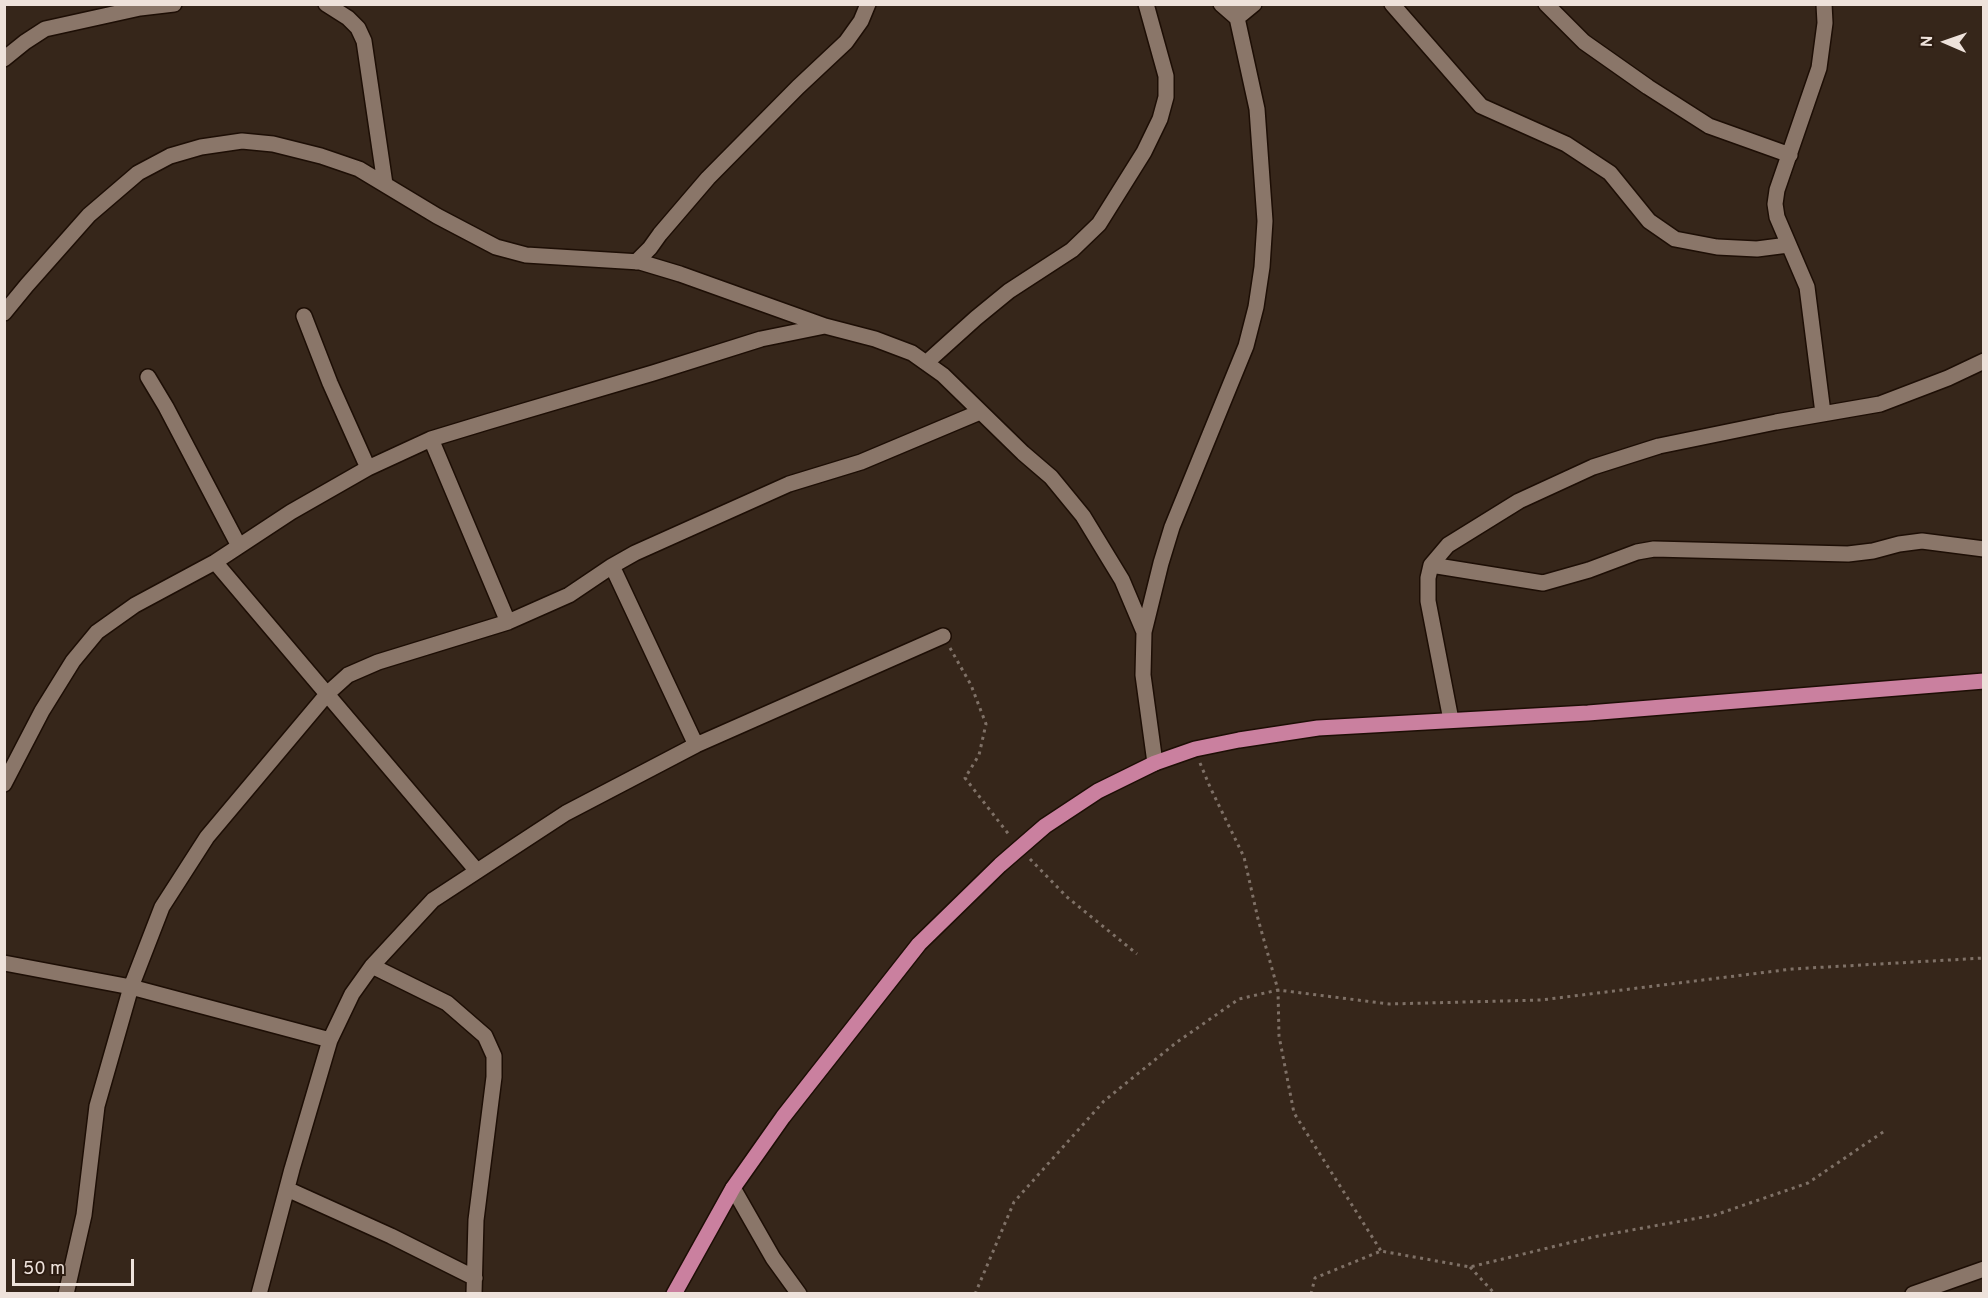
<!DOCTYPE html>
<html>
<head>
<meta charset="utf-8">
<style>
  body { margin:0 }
  #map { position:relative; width:1988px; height:1298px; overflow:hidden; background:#36261a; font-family:Overpass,sans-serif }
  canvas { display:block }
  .frame { position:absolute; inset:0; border:6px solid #eee2db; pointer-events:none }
  .north { position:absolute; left:1916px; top:12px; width:60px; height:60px; -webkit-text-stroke:4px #2c1c11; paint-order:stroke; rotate:272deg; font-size:16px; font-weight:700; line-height:24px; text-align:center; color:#eee2db }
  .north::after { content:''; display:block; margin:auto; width:21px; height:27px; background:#eee2db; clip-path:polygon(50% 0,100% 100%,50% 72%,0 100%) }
  .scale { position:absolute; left:12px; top:1259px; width:122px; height:27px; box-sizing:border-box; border:3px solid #eee2db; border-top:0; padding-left:8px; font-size:18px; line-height:21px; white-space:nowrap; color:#eee2db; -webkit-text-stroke:4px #2c1c11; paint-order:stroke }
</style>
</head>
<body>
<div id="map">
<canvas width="1988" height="1298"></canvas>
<div class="frame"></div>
<div class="north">N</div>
<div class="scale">50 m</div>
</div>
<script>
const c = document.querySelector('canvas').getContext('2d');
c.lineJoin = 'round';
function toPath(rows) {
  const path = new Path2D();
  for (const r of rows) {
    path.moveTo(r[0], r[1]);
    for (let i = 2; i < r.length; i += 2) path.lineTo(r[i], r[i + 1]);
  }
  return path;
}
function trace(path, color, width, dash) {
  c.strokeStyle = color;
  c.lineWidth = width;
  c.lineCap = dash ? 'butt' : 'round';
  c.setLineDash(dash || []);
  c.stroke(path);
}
const minor = toPath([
  [326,4,348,18,358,28,364,41,385,184],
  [1221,4,1237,18,1254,4],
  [1392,4,1481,106,1566,144,1610,173,1649,221,1675,239,1717,247,1757,249,1788,245],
  [1546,4,1584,42,1648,87,1709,126,1790,155],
  [4,59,25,42,45,29,140,8,174,4],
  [636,262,650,248,660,234,708,178,798,87,846,42,861,21,868,4],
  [4,313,27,285,89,215,138,173,170,156,201,147,242,141,273,144,321,156,359,169,437,216,496,247,526,255,640,262,680,274,825,326,875,339,912,353,943,375,1023,453,1051,477,1083,516,1122,580,1144,632,1143,675,1155,763],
  [304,316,330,383,368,468],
  [926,363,976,318,1009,291,1072,250,1099,224,1144,152,1160,119,1166,97,1166,76,1146,4],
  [148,377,166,407,239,546],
  [1823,413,1807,287,1777,217,1775,204,1777,190,1819,68,1825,23,1824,4],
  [431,439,508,622],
  [215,562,477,871],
  [1431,565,1543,583,1589,570,1637,552,1654,549,1848,554,1873,551,1899,544,1922,541,1984,549],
  [1144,632,1161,563,1172,527,1246,346,1256,307,1262,267,1265,221,1257,109,1234,4],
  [1451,720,1428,601,1428,578,1431,565,1448,545,1519,501,1593,467,1659,446,1776,422,1880,404,1948,378,1984,361],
  [696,745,943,636],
  [4,784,42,711,73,661,97,632,135,605,215,562,291,512,368,468,431,439,487,422,653,373,761,339,825,326],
  [4,963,131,987,330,1040],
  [372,966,447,1003,485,1036,494,1056,494,1077,476,1220,474,1294],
  [733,1188,773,1258,799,1294],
  [287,1189,391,1236,475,1278],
  [66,1294,84,1215,97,1106,131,987,162,907,207,837,328,693,348,675,378,662,508,622,569,595,612,566],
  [259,1294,292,1169,330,1040,352,994,372,966,433,900,566,813,696,745,612,566,635,553,789,484,861,462,980,412],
  [1913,1294,1984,1269]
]);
const major = toPath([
  [674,1294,733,1188,783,1117,919,944,1000,865,1045,826,1098,791,1155,763,1195,749,1239,740,1318,728,1588,713,1984,681]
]);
trace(minor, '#1d0e05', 18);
trace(major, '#1d0e05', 18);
trace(toPath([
  [950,648,971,685,986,724,979,755,965,778,1010,836],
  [1200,763,1210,787,1244,857,1258,919,1278,990,1279,1036,1294,1113,1381,1251],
  [1030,859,1067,897,1137,954],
  [1470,1267,1495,1294],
  [975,1294,1014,1202,1104,1101,1177,1042,1239,999,1278,990,1389,1004,1541,1000,1792,969,1984,958],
  [1311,1294,1315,1278,1381,1251,1470,1267,1593,1237,1715,1215,1808,1183,1886,1130]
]), '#7f7167', 3, [3, 4.5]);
trace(minor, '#8a7669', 15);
trace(major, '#ca809f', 15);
</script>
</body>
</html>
